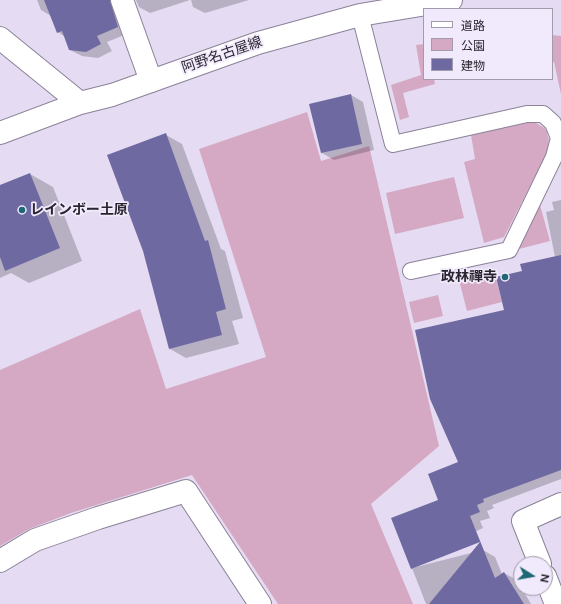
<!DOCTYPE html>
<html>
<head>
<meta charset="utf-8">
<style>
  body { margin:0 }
  #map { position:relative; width:561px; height:604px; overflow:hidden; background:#e5dbf3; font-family:Figtree,"Noto Sans JP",sans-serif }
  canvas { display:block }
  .legend { position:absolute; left:423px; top:8px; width:130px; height:72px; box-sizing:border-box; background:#f1e9fc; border:1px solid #a19baa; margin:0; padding:5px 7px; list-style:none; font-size:12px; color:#29252e }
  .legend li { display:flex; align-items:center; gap:8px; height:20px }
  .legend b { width:20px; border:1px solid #a19baa }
  .north { position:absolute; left:513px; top:556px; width:40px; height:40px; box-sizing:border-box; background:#f1e9fc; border:1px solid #a19baa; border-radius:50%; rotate:101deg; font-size:11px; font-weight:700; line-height:16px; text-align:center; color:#29252e }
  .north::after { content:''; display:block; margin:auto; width:14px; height:18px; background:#1e6774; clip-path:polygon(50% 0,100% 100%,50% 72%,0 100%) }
</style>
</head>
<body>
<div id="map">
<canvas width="561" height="604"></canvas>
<ul class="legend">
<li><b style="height:5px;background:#fff"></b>道路</li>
<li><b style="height:11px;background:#d5a9c4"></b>公園</li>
<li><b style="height:11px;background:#6e6aa1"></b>建物</li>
</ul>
<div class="north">N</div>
</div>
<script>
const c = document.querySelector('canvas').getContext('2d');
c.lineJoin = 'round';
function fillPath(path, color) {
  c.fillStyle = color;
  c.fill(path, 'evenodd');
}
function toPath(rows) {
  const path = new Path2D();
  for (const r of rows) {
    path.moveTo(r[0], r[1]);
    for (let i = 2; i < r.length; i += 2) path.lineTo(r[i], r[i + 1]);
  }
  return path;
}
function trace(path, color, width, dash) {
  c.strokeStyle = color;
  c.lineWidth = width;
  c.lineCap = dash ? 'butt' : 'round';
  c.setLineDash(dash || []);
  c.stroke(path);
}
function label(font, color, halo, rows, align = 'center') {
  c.font = font + ' Figtree,"Noto Sans JP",sans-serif';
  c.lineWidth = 3.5;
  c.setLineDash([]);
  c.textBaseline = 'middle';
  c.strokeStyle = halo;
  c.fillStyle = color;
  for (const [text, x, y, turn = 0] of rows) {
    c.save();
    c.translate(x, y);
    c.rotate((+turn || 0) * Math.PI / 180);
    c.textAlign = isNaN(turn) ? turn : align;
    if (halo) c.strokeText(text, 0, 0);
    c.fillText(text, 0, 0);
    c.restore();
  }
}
fillPath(toPath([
  [552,35,561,36,561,94,554,62,552,62],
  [424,44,424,79,434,79,435,84,403,93,409,117,400,120,391,85,421,75,416,45],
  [307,112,321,161,369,146,439,446,371,504,413,604,278,604,192,475,71,513,29,529,0,546,0,370,140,309,166,389,266,357,199,149],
  [526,123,536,123,546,129,549,140,547,153,504,237,484,243,464,162,475,159,471,135],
  [454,177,464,218,395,234,386,193],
  [540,205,550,241,519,249],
  [494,271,502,302,467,311,459,280],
  [438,295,443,316,414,323,409,302]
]), '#d5a9c4');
fillPath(toPath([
  [37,0,123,0,129,33,107,42,112,51,98,58,82,56,70,50,65,37,58,32,51,16,41,10],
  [136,0,190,0,150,13,139,7],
  [191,0,249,0,205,13,193,7],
  [351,95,363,102,374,150,334,160,322,153],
  [166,135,182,144,221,249,225,251,243,318,232,321,239,344,186,358,170,349],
  [30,174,53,187,82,261,29,283,11,273,0,278,0,186],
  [561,200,561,479,492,505,494,508,487,511,490,518,480,521,483,528,416,559,440,500,459,462,505,311,523,271,555,257,546,212,554,210,552,202],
  [483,550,495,557,502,574,504,573,517,580,531,604,426,604,412,568]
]), '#0003');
fillPath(toPath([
  [44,0,110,0,118,27,97,36,101,44,86,52,69,50,62,31,57,33],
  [351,94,362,144,321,153,309,104],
  [166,133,205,241,208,240,226,309,216,312,222,335,169,349,143,251,107,155],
  [30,173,60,248,5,271,0,257,0,185],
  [561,255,561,470,483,499,484,502,477,505,480,512,470,516,495,578,504,572,524,604,429,604,480,542,411,569,391,518,438,500,428,474,458,462,430,399,415,330,504,310,496,277,522,271,520,264]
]), '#6e6aa1');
const lane = toPath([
  [360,15,393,144,527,114,543,114,553,123,559,138,554,157,509,250,411,271]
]);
const street = toPath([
  [122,0,151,81],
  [0,561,35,540,98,518,186,491,260,604],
  [540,564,523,521,561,504],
  [545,576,556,604]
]);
const secondary = toPath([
  [0,38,80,103],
  [0,133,80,103,112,95,258,43,360,15,451,0]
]);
trace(lane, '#8b8297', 18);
trace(street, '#8b8297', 24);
trace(secondary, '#8b8297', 24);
trace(lane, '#fff', 16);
trace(street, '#fff', 22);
trace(secondary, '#fff', 22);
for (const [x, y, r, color] of [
  [22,210,4,"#1e6774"],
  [505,277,4,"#1e6774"]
]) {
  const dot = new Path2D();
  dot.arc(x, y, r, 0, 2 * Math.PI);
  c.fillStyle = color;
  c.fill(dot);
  trace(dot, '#f1e9fc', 1.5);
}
label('14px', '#29252e', '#f1e9fc', [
  ["阿野名古屋線",222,55,-19]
]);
label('bold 14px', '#29252e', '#f1e9fc', [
  ["レインボー土原",30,210],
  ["政林禪寺",497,277,"right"]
], 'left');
</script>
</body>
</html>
